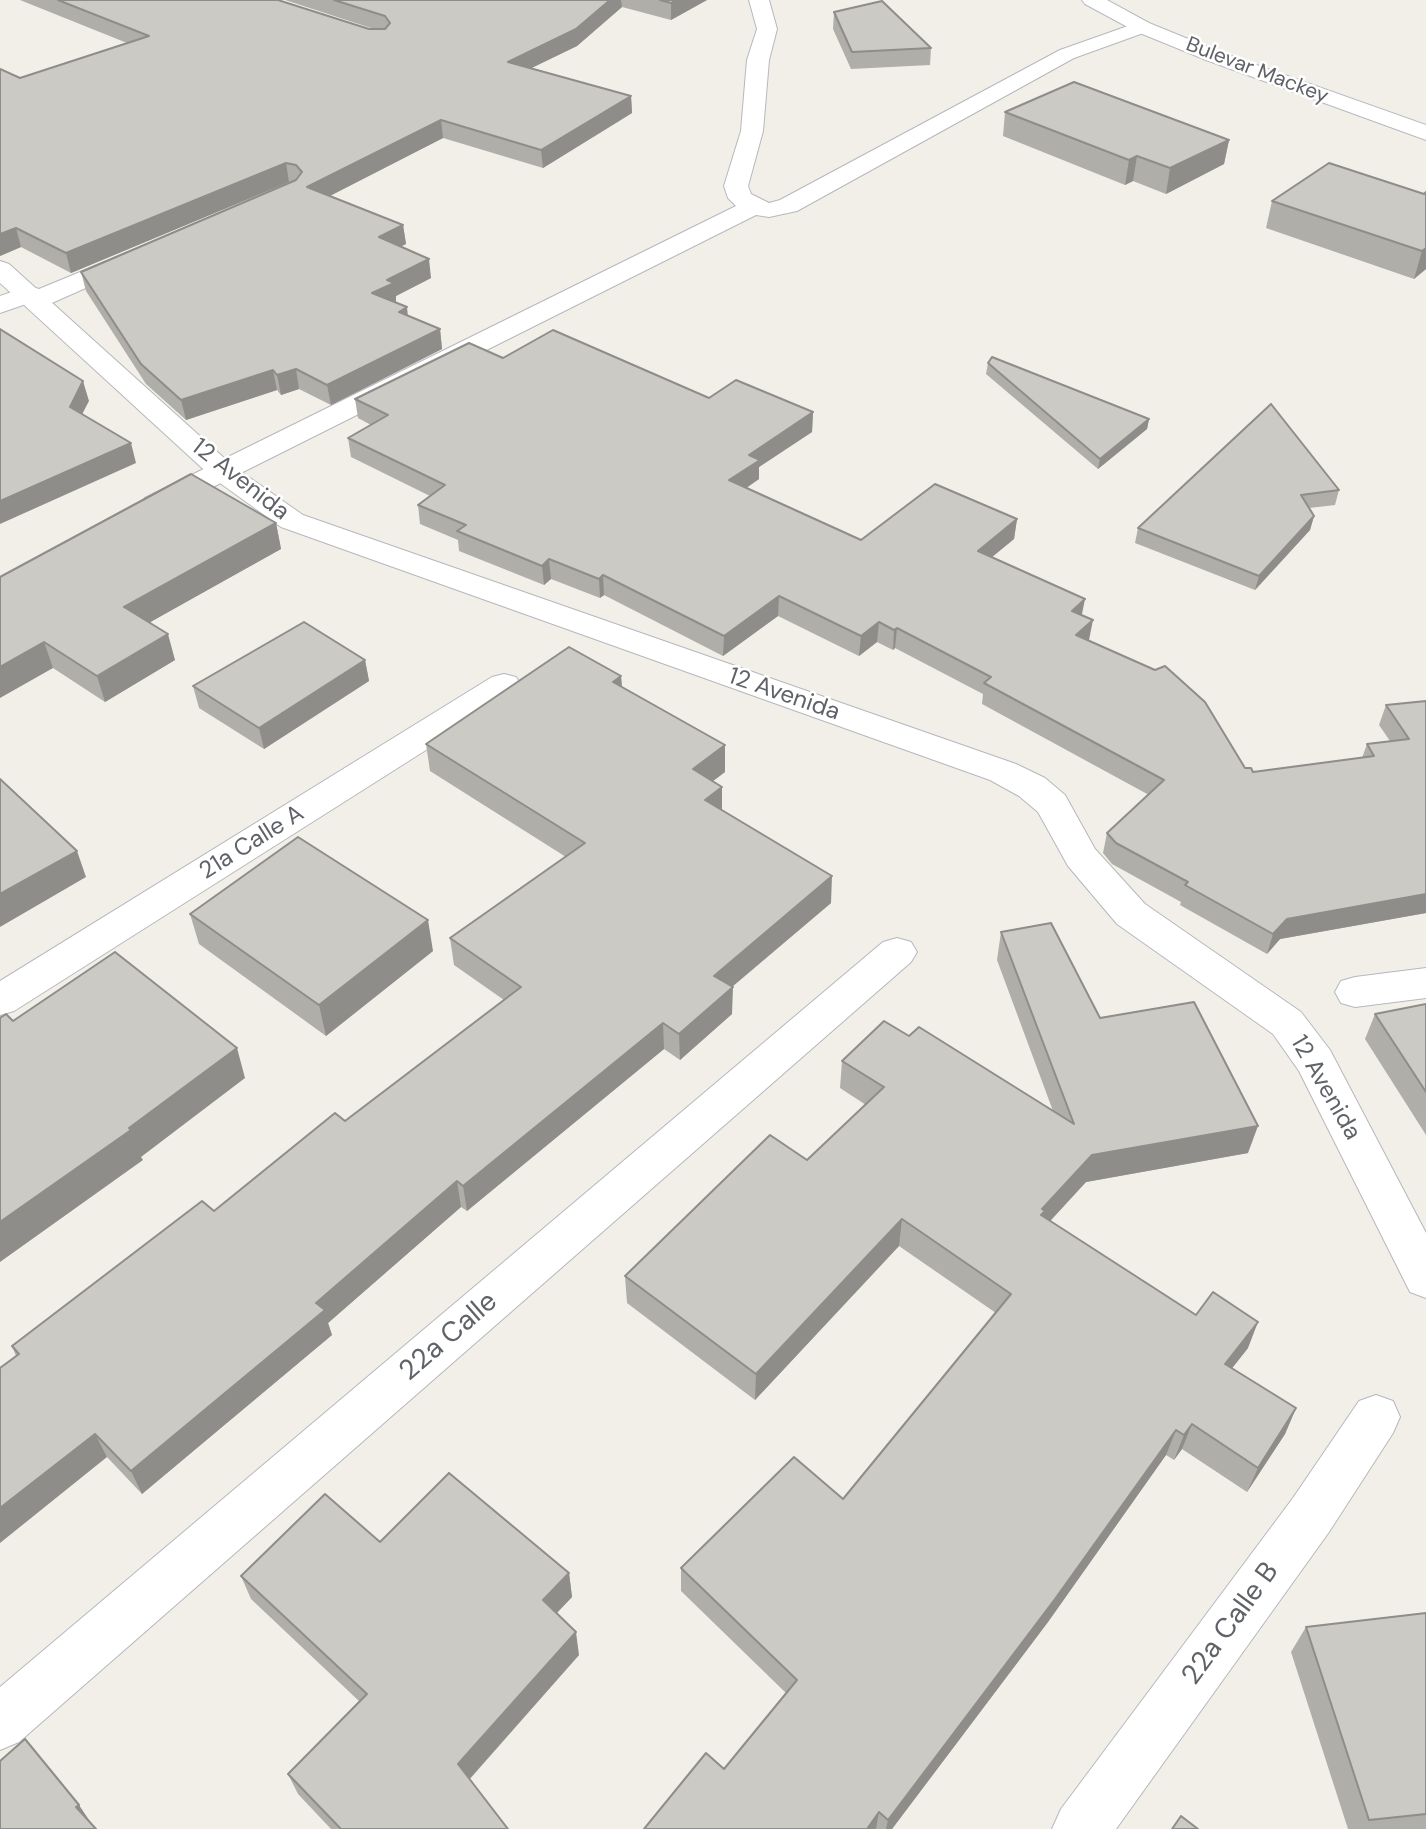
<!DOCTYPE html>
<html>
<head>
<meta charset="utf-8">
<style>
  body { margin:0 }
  canvas { display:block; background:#f1efe8 }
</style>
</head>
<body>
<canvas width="1426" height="1829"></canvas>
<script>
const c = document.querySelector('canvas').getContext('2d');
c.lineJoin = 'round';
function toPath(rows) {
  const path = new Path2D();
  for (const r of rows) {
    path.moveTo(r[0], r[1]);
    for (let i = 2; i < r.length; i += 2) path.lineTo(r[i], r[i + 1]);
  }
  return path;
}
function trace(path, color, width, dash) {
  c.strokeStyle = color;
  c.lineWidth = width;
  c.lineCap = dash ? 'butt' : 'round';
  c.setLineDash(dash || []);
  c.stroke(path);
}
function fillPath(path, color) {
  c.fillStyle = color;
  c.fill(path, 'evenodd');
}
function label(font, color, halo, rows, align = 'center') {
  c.font = font + ' "DM Sans",sans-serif';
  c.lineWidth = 5;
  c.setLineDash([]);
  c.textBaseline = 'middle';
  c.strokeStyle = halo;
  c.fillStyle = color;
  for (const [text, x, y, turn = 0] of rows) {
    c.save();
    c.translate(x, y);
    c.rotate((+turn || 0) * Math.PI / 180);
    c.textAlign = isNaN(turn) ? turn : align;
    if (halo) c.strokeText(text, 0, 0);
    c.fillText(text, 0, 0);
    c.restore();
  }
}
const minor = toPath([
  [749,0,769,0,777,29,769,60,763,131,748,186,751,194,769,203,780,200,1060,50,1142,21,1149,23,1152,27,1149,31,1074,58,797,211,769,217,756,215,167,510,156,513,145,510,141,504,145,498,736,206,728,198,724,186,741,131,747,60,757,29,749,0],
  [131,251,140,254,144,259,140,264,45,306,36,308,26,304,0,313,0,296,29,286,39,289,131,251],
  [504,674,516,677,521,685,516,693,14,1011,0,1015,0,981,492,677,504,674],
  [897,938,911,942,917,952,911,962,19,1742,0,1750,0,1687,883,942,897,938],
  [1426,968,1426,998,1355,1007,1341,1003,1335,992,1341,981,1355,977,1426,968],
  [1376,1395,1393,1401,1400,1417,1393,1433,1329,1532,1116,1829,1052,1829,1061,1809,1293,1498,1359,1401,1376,1395]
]);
const tertiary = toPath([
  [0,261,9,264,233,466,303,515,1016,764,1045,778,1065,795,1095,849,1145,904,1301,1012,1330,1050,1426,1233,1426,1298,1410,1292,1299,1071,1273,1034,1117,924,1068,866,1038,812,1019,796,990,780,281,527,213,478,0,283,0,261]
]);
const secondary = toPath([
  [1082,0,1107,0,1149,23,1220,52,1426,125,1426,140,1206,60,1135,31,1085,4,1082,0]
]);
trace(minor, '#b5b8bc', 2);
trace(tertiary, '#b5b8bc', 2);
trace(secondary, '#b6babf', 2);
fillPath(minor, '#fff');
fillPath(tertiary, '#fff');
fillPath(secondary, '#fff');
fillPath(toPath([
  [20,0,278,0,369,29,374,29,285,0,707,0,671,20,622,7,577,46,531,68,631,96,632,113,543,168,443,138,330,196,403,225,406,244,401,246,431,278,396,296,396,302,408,316,440,329,442,349,331,405,299,389,281,395,277,390,186,420,146,384,86,291,81,272,291,182,289,182,71,273,21,247,0,256,0,69,20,78,127,43],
  [834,12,931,48,930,65,851,69,833,29],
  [1005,112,1229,140,1224,164,1166,194,1133,181,1125,185,1003,136],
  [1426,192,1426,269,1414,279,1266,228,1272,201,1424,194],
  [503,358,709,398,813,412,812,432,759,467,759,479,746,488,861,540,1017,519,1014,539,992,557,1082,615,1088,640,1245,768,1253,772,1362,758,1367,744,1390,741,1379,725,1386,705,1426,701,1426,913,1280,939,1267,954,1180,905,1181,902,1112,864,1103,853,1107,833,1149,795,982,704,983,694,895,648,893,650,877,642,859,656,778,616,723,656,604,595,600,598,551,579,544,585,459,551,458,540,420,524,418,505,430,496,351,457,348,438,371,425,358,418,355,399],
  [988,363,1149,419,1147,429,1098,469,986,374],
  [1271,404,1339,490,1335,505,1309,508,1314,516,1310,530,1255,590,1135,543,1138,528],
  [276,523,281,549,149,622,175,660,105,702,53,668,0,577],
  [365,660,369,681,264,749,199,708,193,686],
  [621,676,622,687,725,745,725,772,713,781,722,787,722,810,831,903,732,987,732,1014,680,1060,664,1049,467,1211,461,1207,328,1323,332,1335,142,1494,107,1457,16,1356,12,1346,214,1211,345,1121,504,1000,454,965,450,938,566,857,430,771,426,744],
  [190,914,433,951,326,1036,199,944],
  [1001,932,1100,1018,1248,1153,1086,1182,1050,1221,1248,1348,1232,1368,1296,1408,1285,1434,1247,1492,1182,1449,1174,1460,1166,1455,1048,1622,892,1829,644,1829,724,1769,786,1693,681,1591,681,1568,843,1499,996,1313,899,1246,755,1400,627,1303,625,1276,807,1160,866,1105,840,1088,842,1061,909,1036,1053,1111,997,960],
  [1426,1004,1426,1135,1365,1039,1375,1014],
  [380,1542,569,1573,572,1597,557,1613,579,1655,470,1779,508,1829,331,1829,298,1794,288,1774,359,1701,251,1599,241,1576],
  [1426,1613,1426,1829,1348,1829,1291,1652,1306,1627]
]), '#afaea9');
fillPath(toPath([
  [610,0,621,0,622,7,577,46,509,79,508,62],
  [676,0,707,0,671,20,671,3],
  [631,96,632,113,543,168,541,150],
  [441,120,443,138,310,206,307,187],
  [1229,140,1224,164,1166,194,1170,168],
  [1137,156,1133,181,1125,185,1129,160],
  [286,163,289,182,71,273,66,253],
  [403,225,406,244,382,256,379,237],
  [16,228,21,247,0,256,0,234],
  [1426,248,1426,269,1414,279,1422,251],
  [429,259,431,278,396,296,396,302,375,313,372,293,387,280],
  [407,307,409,327,399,312],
  [440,329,442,349,331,405,327,385],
  [296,369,299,389,281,395,277,375],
  [273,370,277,390,186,420,181,400],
  [83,381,89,401,75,428,70,407],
  [813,412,812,432,759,467,759,479,729,500,729,480,749,455],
  [1149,419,1147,429,1098,469,1100,459],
  [131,443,136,463,0,524,0,501],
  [1314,516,1310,530,1255,590,1259,576],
  [1017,519,1014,539,975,571,978,551],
  [276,523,281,549,131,633,124,607],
  [549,559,551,579,544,585,542,566],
  [603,575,604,595,600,598,599,579],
  [779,596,778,616,723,656,724,636],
  [1085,599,1081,619,1072,611],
  [1093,620,1089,640,1073,655,1076,635],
  [879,622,877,642,859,656,861,636],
  [897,628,895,648,893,650,894,630],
  [168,634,175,660,105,702,97,676],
  [44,642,53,668,0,698,0,667],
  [365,660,369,681,264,749,259,728],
  [621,676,623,702,613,682],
  [725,745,725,772,693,796,693,769],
  [722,787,722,813,705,800],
  [77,851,86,877,0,927,0,894],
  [832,876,831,903,714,1002,714,976],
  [1426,894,1426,913,1280,939,1267,954,1273,934,1287,919],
  [428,920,433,951,326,1036,319,1005],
  [733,987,732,1014,680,1060,679,1034],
  [663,1023,664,1049,467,1211,463,1186],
  [237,1048,245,1078,141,1157,143,1160,0,1262,0,1222],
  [1258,1126,1248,1153,1086,1182,1041,1231,1042,1209,1092,1155],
  [457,1181,461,1207,328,1323,332,1335,142,1494,131,1471,316,1303],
  [902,1219,899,1246,755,1400,756,1374],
  [1258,1322,1248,1348,1215,1390,1225,1364],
  [1296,1408,1285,1434,1247,1492,1258,1468],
  [1192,1424,1182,1449,1174,1460,1184,1435],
  [1176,1430,1166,1455,1048,1622,892,1829,886,1829,888,1820],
  [95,1434,107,1457,0,1543,0,1508],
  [569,1573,572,1597,547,1623,543,1600],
  [576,1632,579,1655,464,1785,458,1764],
  [79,1805,93,1826,76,1807],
  [879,1812,876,1829,867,1829]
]), '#8f8d8a');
const building = toPath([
  [58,0,278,0,369,29,385,29,390,23,385,16,334,0,610,0,576,29,508,62,631,96,541,150,441,120,307,187,403,225,379,237,429,259,387,280,394,283,372,293,407,307,399,312,440,329,327,385,296,369,277,375,273,370,181,400,141,364,81,272,296,180,302,172,296,165,286,163,66,253,16,228,0,234,0,69,20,78,149,36,58,0],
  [660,0,676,0,671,3,660,0],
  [882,1,931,48,852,52,834,12,882,1],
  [1074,82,1229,140,1170,168,1137,156,1129,160,1005,112,1074,82],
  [1329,163,1424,194,1426,192,1426,248,1422,251,1272,201,1329,163],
  [0,329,83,381,70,407,131,443,0,501,0,329],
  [553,330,709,398,736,380,813,412,749,455,760,460,729,480,861,540,935,484,1017,519,978,551,1085,599,1072,611,1093,620,1076,635,1155,670,1165,666,1205,702,1245,768,1251,768,1253,772,1374,756,1367,744,1409,739,1386,705,1426,701,1426,894,1287,919,1273,934,1185,885,1188,882,1116,843,1107,833,1164,780,984,683,991,677,897,628,894,630,879,622,861,636,779,596,724,636,603,575,599,579,549,559,542,566,457,531,466,525,418,505,445,485,348,438,388,415,355,399,469,343,503,358,553,330],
  [992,357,1149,419,1100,459,988,363,992,357],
  [1271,404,1339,490,1301,495,1314,516,1259,576,1138,528,1271,404],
  [191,474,276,523,124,607,168,634,97,676,44,642,0,667,0,577,191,474],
  [304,622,365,660,259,728,193,686,304,622],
  [569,647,621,676,613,682,725,745,693,769,722,787,705,800,832,876,714,976,733,987,679,1034,663,1023,463,1186,457,1181,316,1303,325,1310,131,1471,95,1434,0,1508,0,1368,19,1354,12,1346,202,1201,214,1211,335,1113,345,1121,521,987,450,938,585,843,426,744,569,647],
  [0,779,77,851,0,894,0,779],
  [298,837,428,920,319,1005,190,914,298,837],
  [1051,923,1100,1018,1194,1002,1258,1126,1092,1155,1042,1209,1045,1211,1041,1215,1196,1315,1213,1292,1258,1322,1225,1364,1296,1408,1258,1468,1192,1424,1184,1435,1176,1430,1055,1599,888,1820,879,1812,867,1829,644,1829,706,1753,724,1769,797,1680,681,1568,794,1457,843,1499,1011,1294,902,1219,756,1374,625,1276,770,1135,807,1160,884,1087,842,1061,884,1021,909,1036,919,1027,1074,1124,1001,932,1051,923],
  [115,952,237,1048,129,1128,131,1130,0,1222,0,1018,6,1014,13,1021,115,952],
  [1426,1004,1426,1092,1375,1014,1426,1004],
  [449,1473,569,1573,543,1600,576,1632,458,1764,508,1829,341,1829,288,1774,367,1694,241,1576,325,1494,380,1542,449,1473],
  [1426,1613,1426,1814,1369,1820,1306,1627,1426,1613],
  [25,1739,79,1805,76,1807,96,1829,0,1829,0,1761,25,1739],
  [1181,1816,1198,1829,1172,1829,1181,1816]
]);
fillPath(building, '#cccac5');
trace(building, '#8f8d8a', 2);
label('21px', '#5f6368', '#fff', [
  ["Bulevar Mackey",1257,71,21]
]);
label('24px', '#5f6368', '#fff', [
  ["12 Avenida",240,480,38],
  ["12 Avenida",784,695,19],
  ["21a Calle A",252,843,-32],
  ["12 Avenida",1325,1088,60]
]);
label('28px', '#5f6368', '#fff', [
  ["22a Calle",449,1337,-41],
  ["22a Calle B",1231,1624,-54]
]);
</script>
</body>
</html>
